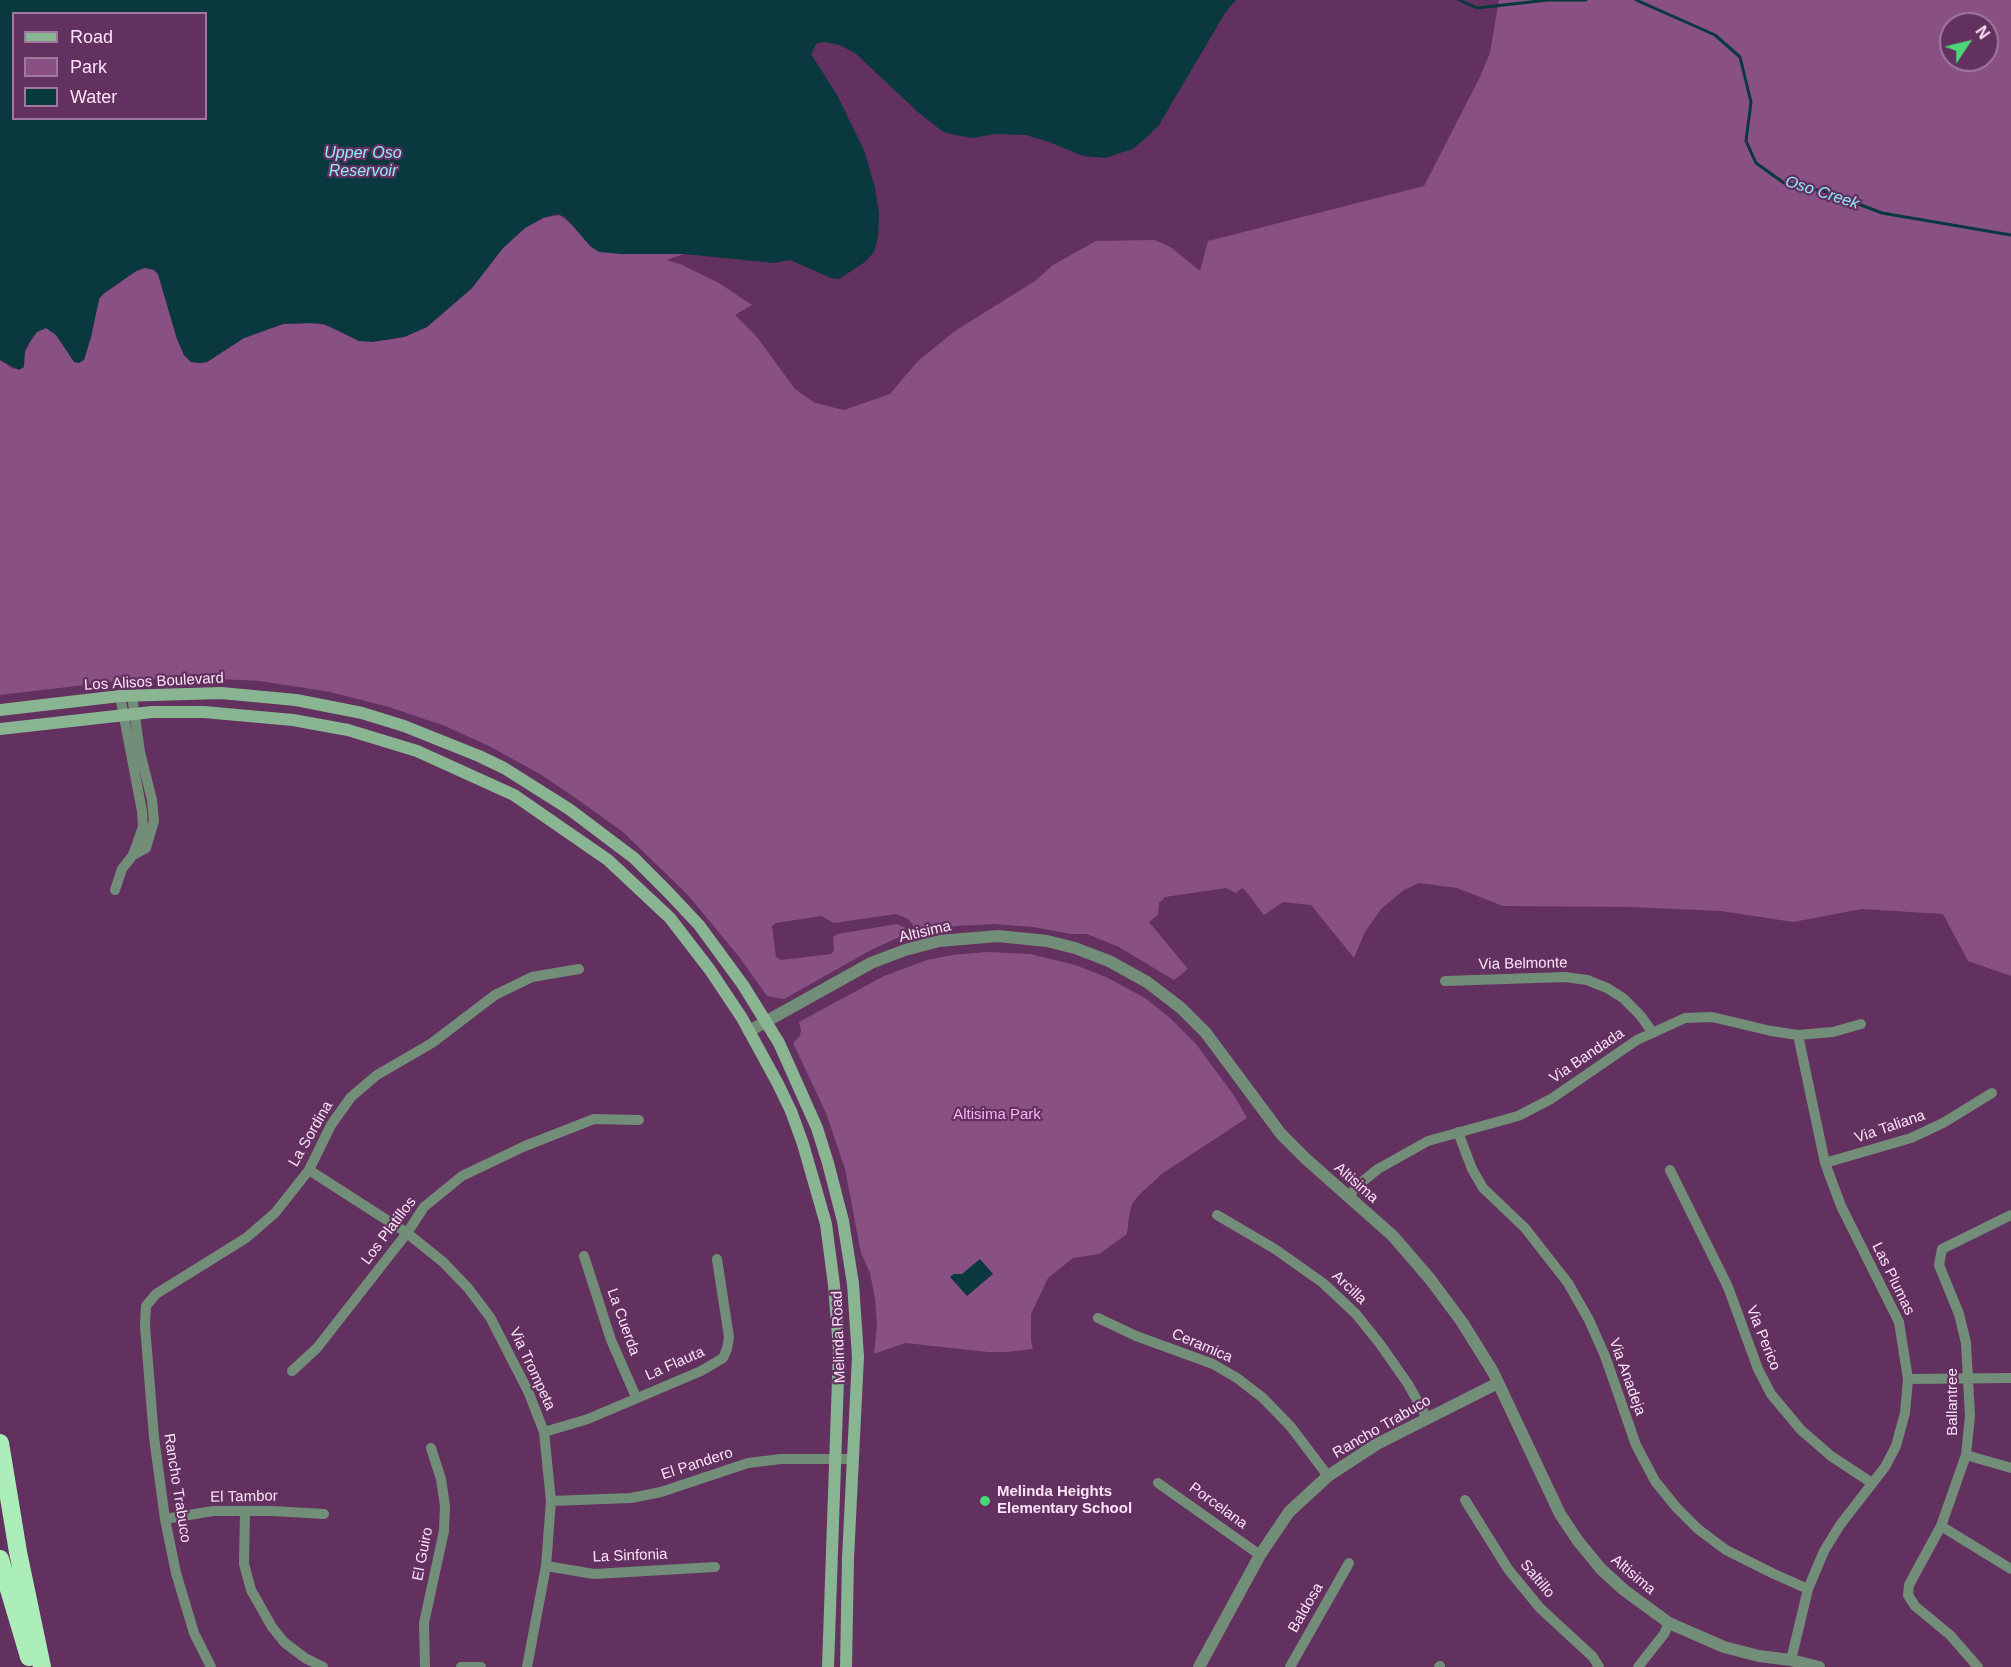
<!DOCTYPE html>
<html>
<head>
<meta charset="utf-8">
<style>
  body { margin:0 }
  #map { position:relative; width:2011px; height:1667px; overflow:hidden; background:#63315f; font-family:Helvetica,sans-serif }
  canvas { display:block }
  .legend { position:absolute; left:12px; top:12px; width:195px; height:108px; box-sizing:border-box; background:#63315f; border:2px solid #a0789d; margin:0; padding:8px 10px; list-style:none; font-size:18px; color:#fce3f9 }
  .legend li { display:flex; align-items:center; gap:12px; height:30px }
  .legend b { width:30px; border:2px solid #a0789d }
  .north { position:absolute; left:1939px; top:12px; width:60px; height:60px; box-sizing:border-box; background:#63315f; border:2px solid #a0789d; border-radius:50%; rotate:55deg; font-size:16px; font-weight:700; line-height:24px; text-align:center; color:#fce3f9 }
  .north::after { content:''; display:block; margin:auto; width:21px; height:27px; background:#4bd677; clip-path:polygon(50% 0,100% 100%,50% 72%,0 100%) }
</style>
</head>
<body>
<div id="map">
<canvas width="2011" height="1667"></canvas>
<ul class="legend">
<li><b style="height:8px;background:#8ab592"></b>Road</li>
<li><b style="height:16px;background:#895084"></b>Park</li>
<li><b style="height:16px;background:#09383f"></b>Water</li>
</ul>
<div class="north">N</div>
</div>
<script>
const c = document.querySelector('canvas').getContext('2d');
c.lineJoin = 'round';
function fillPath(path, color) {
  c.fillStyle = color;
  c.fill(path, 'evenodd');
}
function toPath(rows) {
  const path = new Path2D();
  for (const r of rows) {
    path.moveTo(r[0], r[1]);
    for (let i = 2; i < r.length; i += 2) path.lineTo(r[i], r[i + 1]);
  }
  return path;
}
function trace(path, color, width, dash) {
  c.strokeStyle = color;
  c.lineWidth = width;
  c.lineCap = dash ? 'butt' : 'round';
  c.setLineDash(dash || []);
  c.stroke(path);
}
function label(font, color, halo, rows, align = 'center') {
  c.font = font + ' Helvetica,sans-serif';
  c.lineWidth = 4.5;
  c.setLineDash([]);
  c.textBaseline = 'middle';
  c.strokeStyle = halo;
  c.fillStyle = color;
  for (const [text, x, y, turn = 0] of rows) {
    c.save();
    c.translate(x, y);
    c.rotate((+turn || 0) * Math.PI / 180);
    c.textAlign = isNaN(turn) ? turn : align;
    if (halo) c.strokeText(text, 0, 0);
    c.fillText(text, 0, 0);
    c.restore();
  }
}
fillPath(toPath([
  [1499,0,2011,0,2011,976,1968,961,1943,914,1862,909,1793,922,1721,911,1631,907,1503,906,1457,888,1419,883,1404,890,1381,909,1365,932,1354,958,1311,905,1283,902,1264,915,1245,890,1242,888,1236,893,1226,888,1165,897,1159,903,1158,915,1149,922,1188,969,1174,980,1119,947,1087,934,1071,934,1033,927,994,924,956,926,919,933,908,919,896,914,834,923,821,916,776,923,772,926,776,957,781,960,831,954,834,950,833,937,837,934,897,924,904,927,908,933,871,950,784,999,767,996,740,958,688,895,623,832,574,797,540,774,489,746,445,726,389,707,330,692,260,681,201,678,135,679,0,695,0,360,13,369,24,367,24,355,29,344,37,332,46,328,52,330,70,353,84,360,91,337,99,299,103,294,141,268,150,268,154,270,158,274,177,339,184,355,191,362,200,363,207,362,244,338,283,324,316,323,332,327,359,341,387,340,404,337,427,327,472,288,503,248,525,228,543,218,560,215,572,225,621,254,684,254,666,260,680,264,719,283,752,305,735,315,757,337,795,389,815,403,844,410,890,394,918,361,955,331,1035,281,1053,265,1096,241,1155,240,1172,248,1200,271,1208,241,1424,186,1479,79,1490,53],
  [1951,24,1987,24,1987,60,1951,60],
  [987,952,1030,954,1075,965,1106,977,1145,998,1170,1018,1196,1044,1235,1097,1247,1118,1163,1173,1138,1196,1132,1204,1129,1216,1127,1234,1099,1254,1073,1258,1048,1278,1031,1314,1031,1341,1033,1349,1007,1352,988,1352,905,1343,874,1354,877,1324,875,1299,870,1273,861,1253,845,1169,826,1113,793,1043,800,1036,801,1030,799,1022,884,976,927,960,952,955]
]), '#895084');
fillPath(toPath([
  [0,0,1236,0,1225,13,1159,125,1146,138,1133,149,1105,158,1083,156,1049,142,1026,135,995,134,973,138,950,134,942,131,919,113,855,53,839,45,825,42,817,43,811,54,837,95,864,150,875,187,879,213,878,237,874,252,865,262,839,279,831,278,790,260,774,263,684,254,621,254,599,252,590,246,565,217,557,214,543,218,525,228,503,248,472,288,427,327,404,337,372,342,359,341,324,324,307,323,283,324,244,338,207,362,200,363,191,362,184,355,177,339,158,274,154,270,145,268,136,271,103,294,99,299,91,337,84,360,79,363,74,362,56,335,46,328,37,332,32,338,25,350,24,367,19,370,0,360],
  [14,14,206,14,206,118,14,118],
  [980,1259,993,1274,967,1296,950,1277,954,1274,962,1274]
]), '#09383f');
trace(toPath([
  [1459,0,1477,8,1548,0,1586,0],
  [1636,0,1715,35,1740,57,1751,102,1746,141,1756,163,1784,183,1827,192,1882,213,2011,235]
]), '#09383f', 3);
trace(toPath([
  [132,696,140,752,152,800,154,821,146,848,133,855],
  [115,890,122,869,133,855,143,827,142,811,120,696],
  [1445,981,1565,977,1587,980,1607,988,1623,998,1640,1015,1653,1033],
  [1458,1132,1472,1169,1483,1188,1525,1228,1568,1283,1589,1320,1605,1356,1636,1445,1655,1481,1676,1507,1698,1529,1726,1550,1774,1574,1808,1589],
  [1825,1163,1911,1138,1943,1123,1992,1093],
  [309,1170,407,1233,443,1262,468,1288,490,1317,528,1391,544,1432,551,1501,546,1566,527,1667],
  [1670,1170,1728,1287,1758,1369,1771,1394,1801,1430,1831,1456,1872,1483],
  [1349,1196,1357,1186,1378,1169,1428,1141,1518,1116,1551,1099,1637,1040,1685,1018,1712,1017,1771,1031,1798,1035,1833,1032,1861,1024],
  [1217,1215,1275,1249,1323,1283,1356,1314,1380,1344,1408,1384,1427,1418],
  [584,1256,611,1340,636,1397],
  [1098,1318,1136,1336,1213,1364,1237,1378,1263,1398,1291,1427,1328,1476],
  [292,1371,317,1348,407,1233,424,1207,462,1176,525,1146,594,1119,639,1120],
  [1908,1379,2011,1378],
  [544,1432,588,1419,701,1371,723,1358,727,1349,729,1337,717,1259],
  [1966,1455,2011,1468],
  [1158,1483,1260,1555],
  [1465,1500,1508,1569,1540,1608,1593,1657,1599,1667],
  [551,1501,631,1498,661,1492,748,1463,781,1459,852,1459],
  [245,1511,244,1564,251,1590,272,1627,284,1642,305,1658,323,1667],
  [165,1519,213,1511,272,1511,324,1514],
  [1941,1526,2011,1569],
  [546,1566,594,1574,715,1567],
  [1791,1660,1808,1589,1824,1551,1840,1525,1885,1467,1896,1446,1905,1413,1908,1379,1899,1322,1841,1206,1825,1163,1798,1035],
  [211,1667,194,1633,176,1573,165,1519,154,1437,145,1326,146,1306,156,1294,246,1238,275,1213,309,1170,331,1125,351,1097,377,1075,432,1043,495,995,532,977,579,969],
  [425,1667,424,1623,444,1531,445,1506,441,1479,431,1448],
  [461,1667,481,1667],
  [1290,1667,1349,1563],
  [1439,1667,1440,1666],
  [1638,1667,1664,1634,1669,1623],
  [1978,1667,1950,1635,1915,1606,1908,1595,1909,1585,1941,1526,1966,1455,1970,1416,1966,1343,1959,1314,1939,1265,1942,1249,2011,1215]
]), '#738e78', 10);
trace(toPath([
  [749,1031,871,963,905,950,939,941,998,936,1047,941,1075,948,1109,961,1147,982,1181,1008,1206,1033,1281,1134,1306,1159,1393,1236,1430,1279,1462,1322,1493,1372,1560,1514,1578,1541,1601,1569,1624,1590,1669,1623,1724,1647,1759,1656,1791,1660,1819,1667],
  [1199,1667,1260,1555,1289,1512,1328,1476,1377,1444,1498,1383]
]), '#738e78', 12);
trace(toPath([
  [0,710,120,696,221,693,296,700,362,713,404,726,479,756,504,768,569,809,634,858,667,891,699,925,743,985,779,1043,817,1128,828,1163,843,1221,853,1284,858,1357,848,1558,846,1667],
  [0,729,152,712,204,712,293,720,348,730,417,751,514,795,608,860,670,918,710,970,742,1018,778,1084,791,1111,803,1144,826,1224,834,1285,839,1350,828,1667]
]), '#8ab592', 12);
trace(toPath([
  [0,1443,18,1552,42,1667],
  [0,1559,29,1657]
]), '#aceeb9', 18);
for (const [x, y, r, color] of [
  [985,1501,6,"#4bd677"]
]) {
  const dot = new Path2D();
  dot.arc(x, y, r, 0, 2 * Math.PI);
  c.fillStyle = color;
  c.fill(dot);
  trace(dot, '#63315f', 2);
}
label('15px', '#fce3f9', '#63315f', [
  ["Los Alisos Boulevard",154,682,-3],
  ["Altisima",925,932,-13],
  ["Via Belmonte",1523,964,-1],
  ["Via Bandada",1587,1056,-34],
  ["Via Taliana",1890,1127,-19],
  ["La Sordina",311,1134,-60],
  ["Altisima",1356,1183,41],
  ["Los Platillos",389,1231,-53],
  ["Las Plumas",1893,1279,64],
  ["Arcilla",1349,1288,43],
  ["La Cuerda",623,1322,70],
  ["Melinda Road",839,1337,-92],
  ["Via Perico",1763,1338,68],
  ["Ceramica",1202,1346,23],
  ["La Flauta",675,1364,-24],
  ["Via Trompeta",532,1369,65],
  ["Via Anadeja",1627,1377,70],
  ["Ballantree",1953,1402,-90],
  ["Rancho Trabuco",1382,1427,-30],
  ["El Pandero",697,1464,-18],
  ["Rancho Trabuco",177,1488,81],
  ["El Tambor",244,1497,-1],
  ["Porcelana",1218,1506,36],
  ["El Guiro",423,1554,-79],
  ["La Sinfonia",630,1556,-2],
  ["Altisima",1633,1575,40],
  ["Saltillo",1537,1579,50],
  ["Baldosa",1306,1608,-60]
]);
label('15px', '#fbb0f3', '#63315f', [
  ["Altisima Park",997,1115]
]);
label('bold 15px', '#fce3f9', '#63315f', [
  ["Melinda Heights",997,1492],
  ["Elementary School",997,1509]
], 'left');
label('italic 16px', '#8eebfc', '#63315f', [
  ["Upper Oso",363,154],
  ["Reservoir",363,172],
  ["Oso Creek",1822,193,18]
]);
</script>
</body>
</html>
